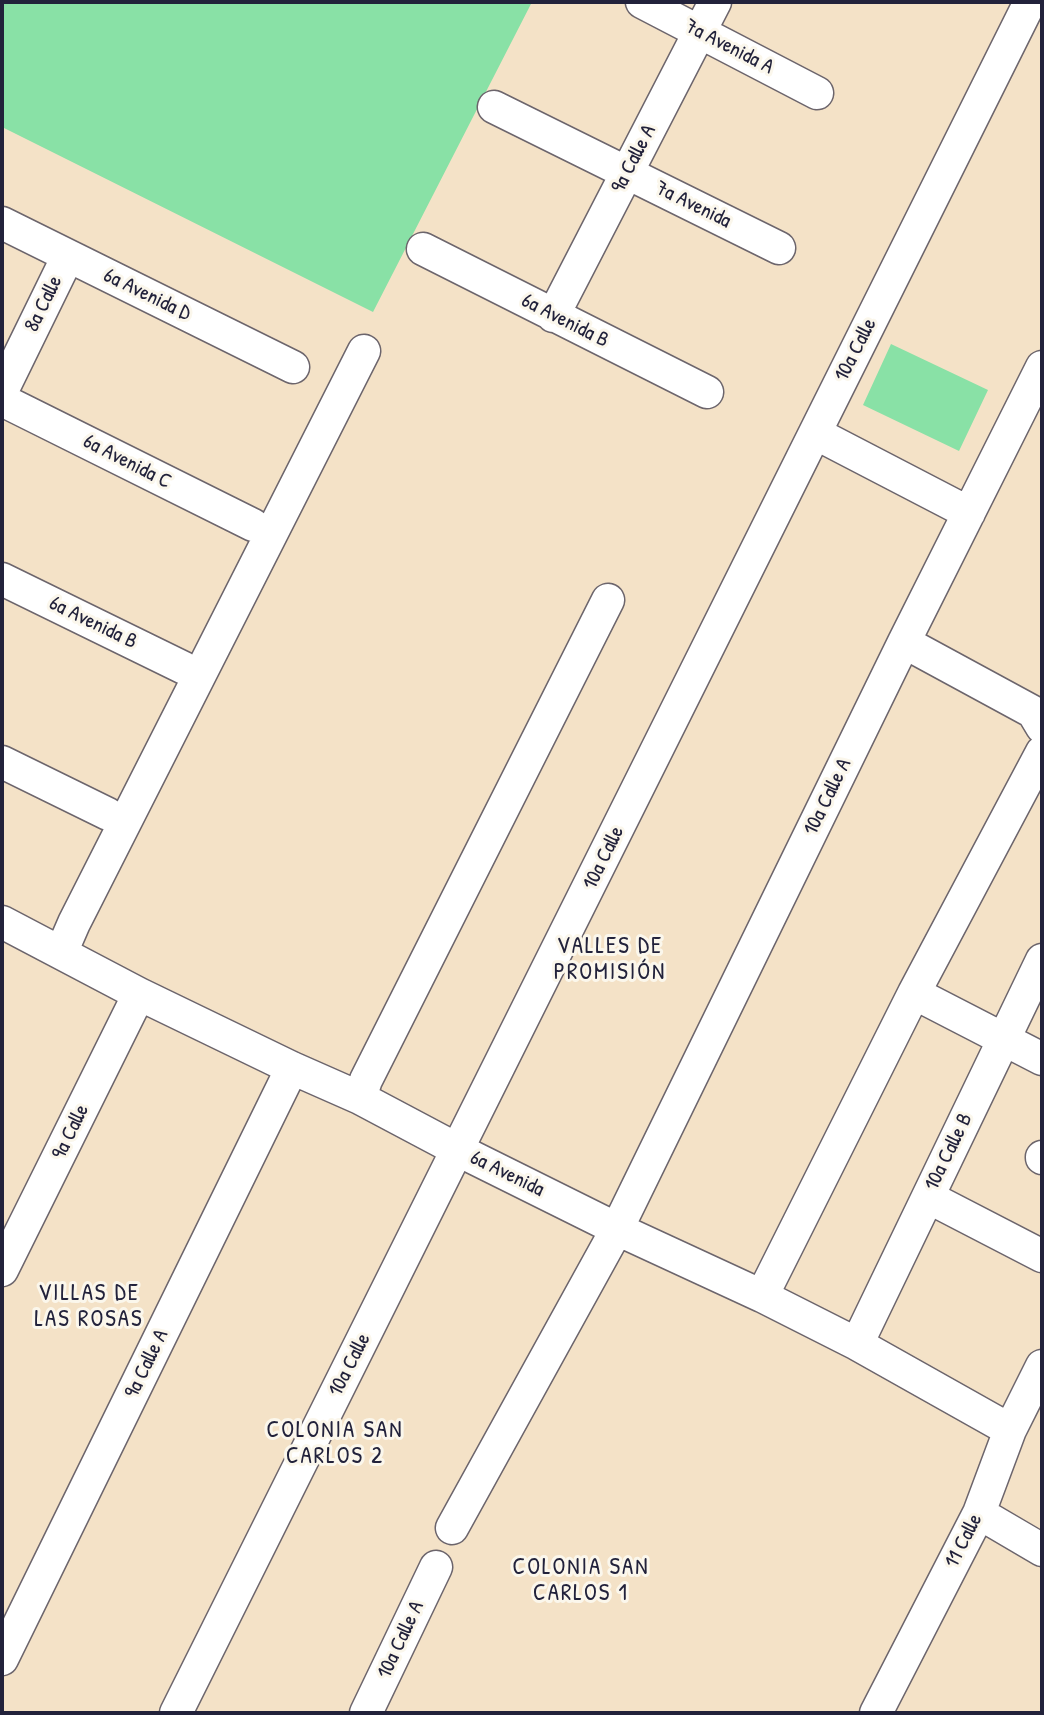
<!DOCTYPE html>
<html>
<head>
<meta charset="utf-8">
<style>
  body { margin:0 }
  #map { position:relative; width:1044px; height:1715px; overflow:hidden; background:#f4e2c7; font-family:"Patrick Hand",sans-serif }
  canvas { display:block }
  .frame { position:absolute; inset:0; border:4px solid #22223b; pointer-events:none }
</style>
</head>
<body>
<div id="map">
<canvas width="1044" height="1715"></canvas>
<div class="frame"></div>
</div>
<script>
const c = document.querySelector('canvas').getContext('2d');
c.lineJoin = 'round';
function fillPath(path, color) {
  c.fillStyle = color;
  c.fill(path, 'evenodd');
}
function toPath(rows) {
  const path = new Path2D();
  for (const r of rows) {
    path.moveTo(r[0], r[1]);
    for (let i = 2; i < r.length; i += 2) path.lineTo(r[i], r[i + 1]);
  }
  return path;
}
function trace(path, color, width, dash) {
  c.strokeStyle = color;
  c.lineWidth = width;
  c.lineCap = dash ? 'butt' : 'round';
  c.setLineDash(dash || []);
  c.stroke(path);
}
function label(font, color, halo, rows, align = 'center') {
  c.font = font + ' "Patrick Hand",sans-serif';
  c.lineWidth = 6;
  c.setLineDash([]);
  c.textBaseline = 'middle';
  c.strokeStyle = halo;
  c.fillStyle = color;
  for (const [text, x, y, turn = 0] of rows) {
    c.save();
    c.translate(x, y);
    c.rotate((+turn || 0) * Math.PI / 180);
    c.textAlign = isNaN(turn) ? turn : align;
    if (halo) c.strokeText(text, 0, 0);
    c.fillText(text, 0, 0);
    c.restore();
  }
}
fillPath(toPath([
  [2,2,532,2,373,312,2,127],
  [891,344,988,390,959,451,863,405]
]), '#89e1a6');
const minor = toPath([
  [642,2,817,93],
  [494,107,779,248],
  [2,223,293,367],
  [423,249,707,392],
  [553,316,715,2],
  [2,391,68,256],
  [2,400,253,525],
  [815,433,969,513],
  [2,579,184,668],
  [904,642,1033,712,1042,727],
  [2,762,108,814],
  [2,922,139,994,292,1068,360,1098,458,1150,617,1229,762,1296,857,1344,1010,1430],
  [61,953,74,923,364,351],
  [914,993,1042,1059],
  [360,1098,366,1080,608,600],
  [1042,1158,1042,1157],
  [928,1197,1042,1256],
  [2,1270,139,994],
  [762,1296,914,993,1042,752],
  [857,1344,1042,960],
  [979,1513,1042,1550],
  [452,1528,617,1229,904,642,1042,367],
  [2,1659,292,1068],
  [176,1713,1030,2],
  [366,1713,436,1567],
  [876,1713,979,1513,1010,1430,1042,1366]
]);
trace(minor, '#6c656c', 35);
trace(minor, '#fff', 32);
label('21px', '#22223b', '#fbf7ec', [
  ["7a Avenida A",729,47,27],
  ["9a Calle A",634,159,-63],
  ["7a Avenida",693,205,26],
  ["6a Avenida D",147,295,26],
  ["8a Calle",44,304,-64],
  ["6a Avenida B",565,321,27],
  ["10a Calle",856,350,-63],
  ["6a Avenida C",127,462,27],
  ["6a Avenida B",93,623,26],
  ["10a Calle A",828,797,-64],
  ["10a Calle",604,858,-64],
  ["9a Calle",71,1132,-64],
  ["10a Calle B",949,1152,-64],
  ["6a Avenida",507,1174,26],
  ["9a Calle A",147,1364,-64],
  ["10a Calle",350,1365,-63],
  ["11 Calle",964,1541,-63],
  ["10a Calle A",401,1640,-65]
]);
c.letterSpacing = '2px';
label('23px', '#22223b', '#fbf7ec', [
  ["VALLES DE",610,947],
  ["PROMISIÓN",610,973],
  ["VILLAS DE",89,1294],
  ["LAS ROSAS",89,1320],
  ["COLONIA SAN",335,1431],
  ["CARLOS 2",335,1457],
  ["COLONIA SAN",581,1568],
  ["CARLOS 1",581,1594]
]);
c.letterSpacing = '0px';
</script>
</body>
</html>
